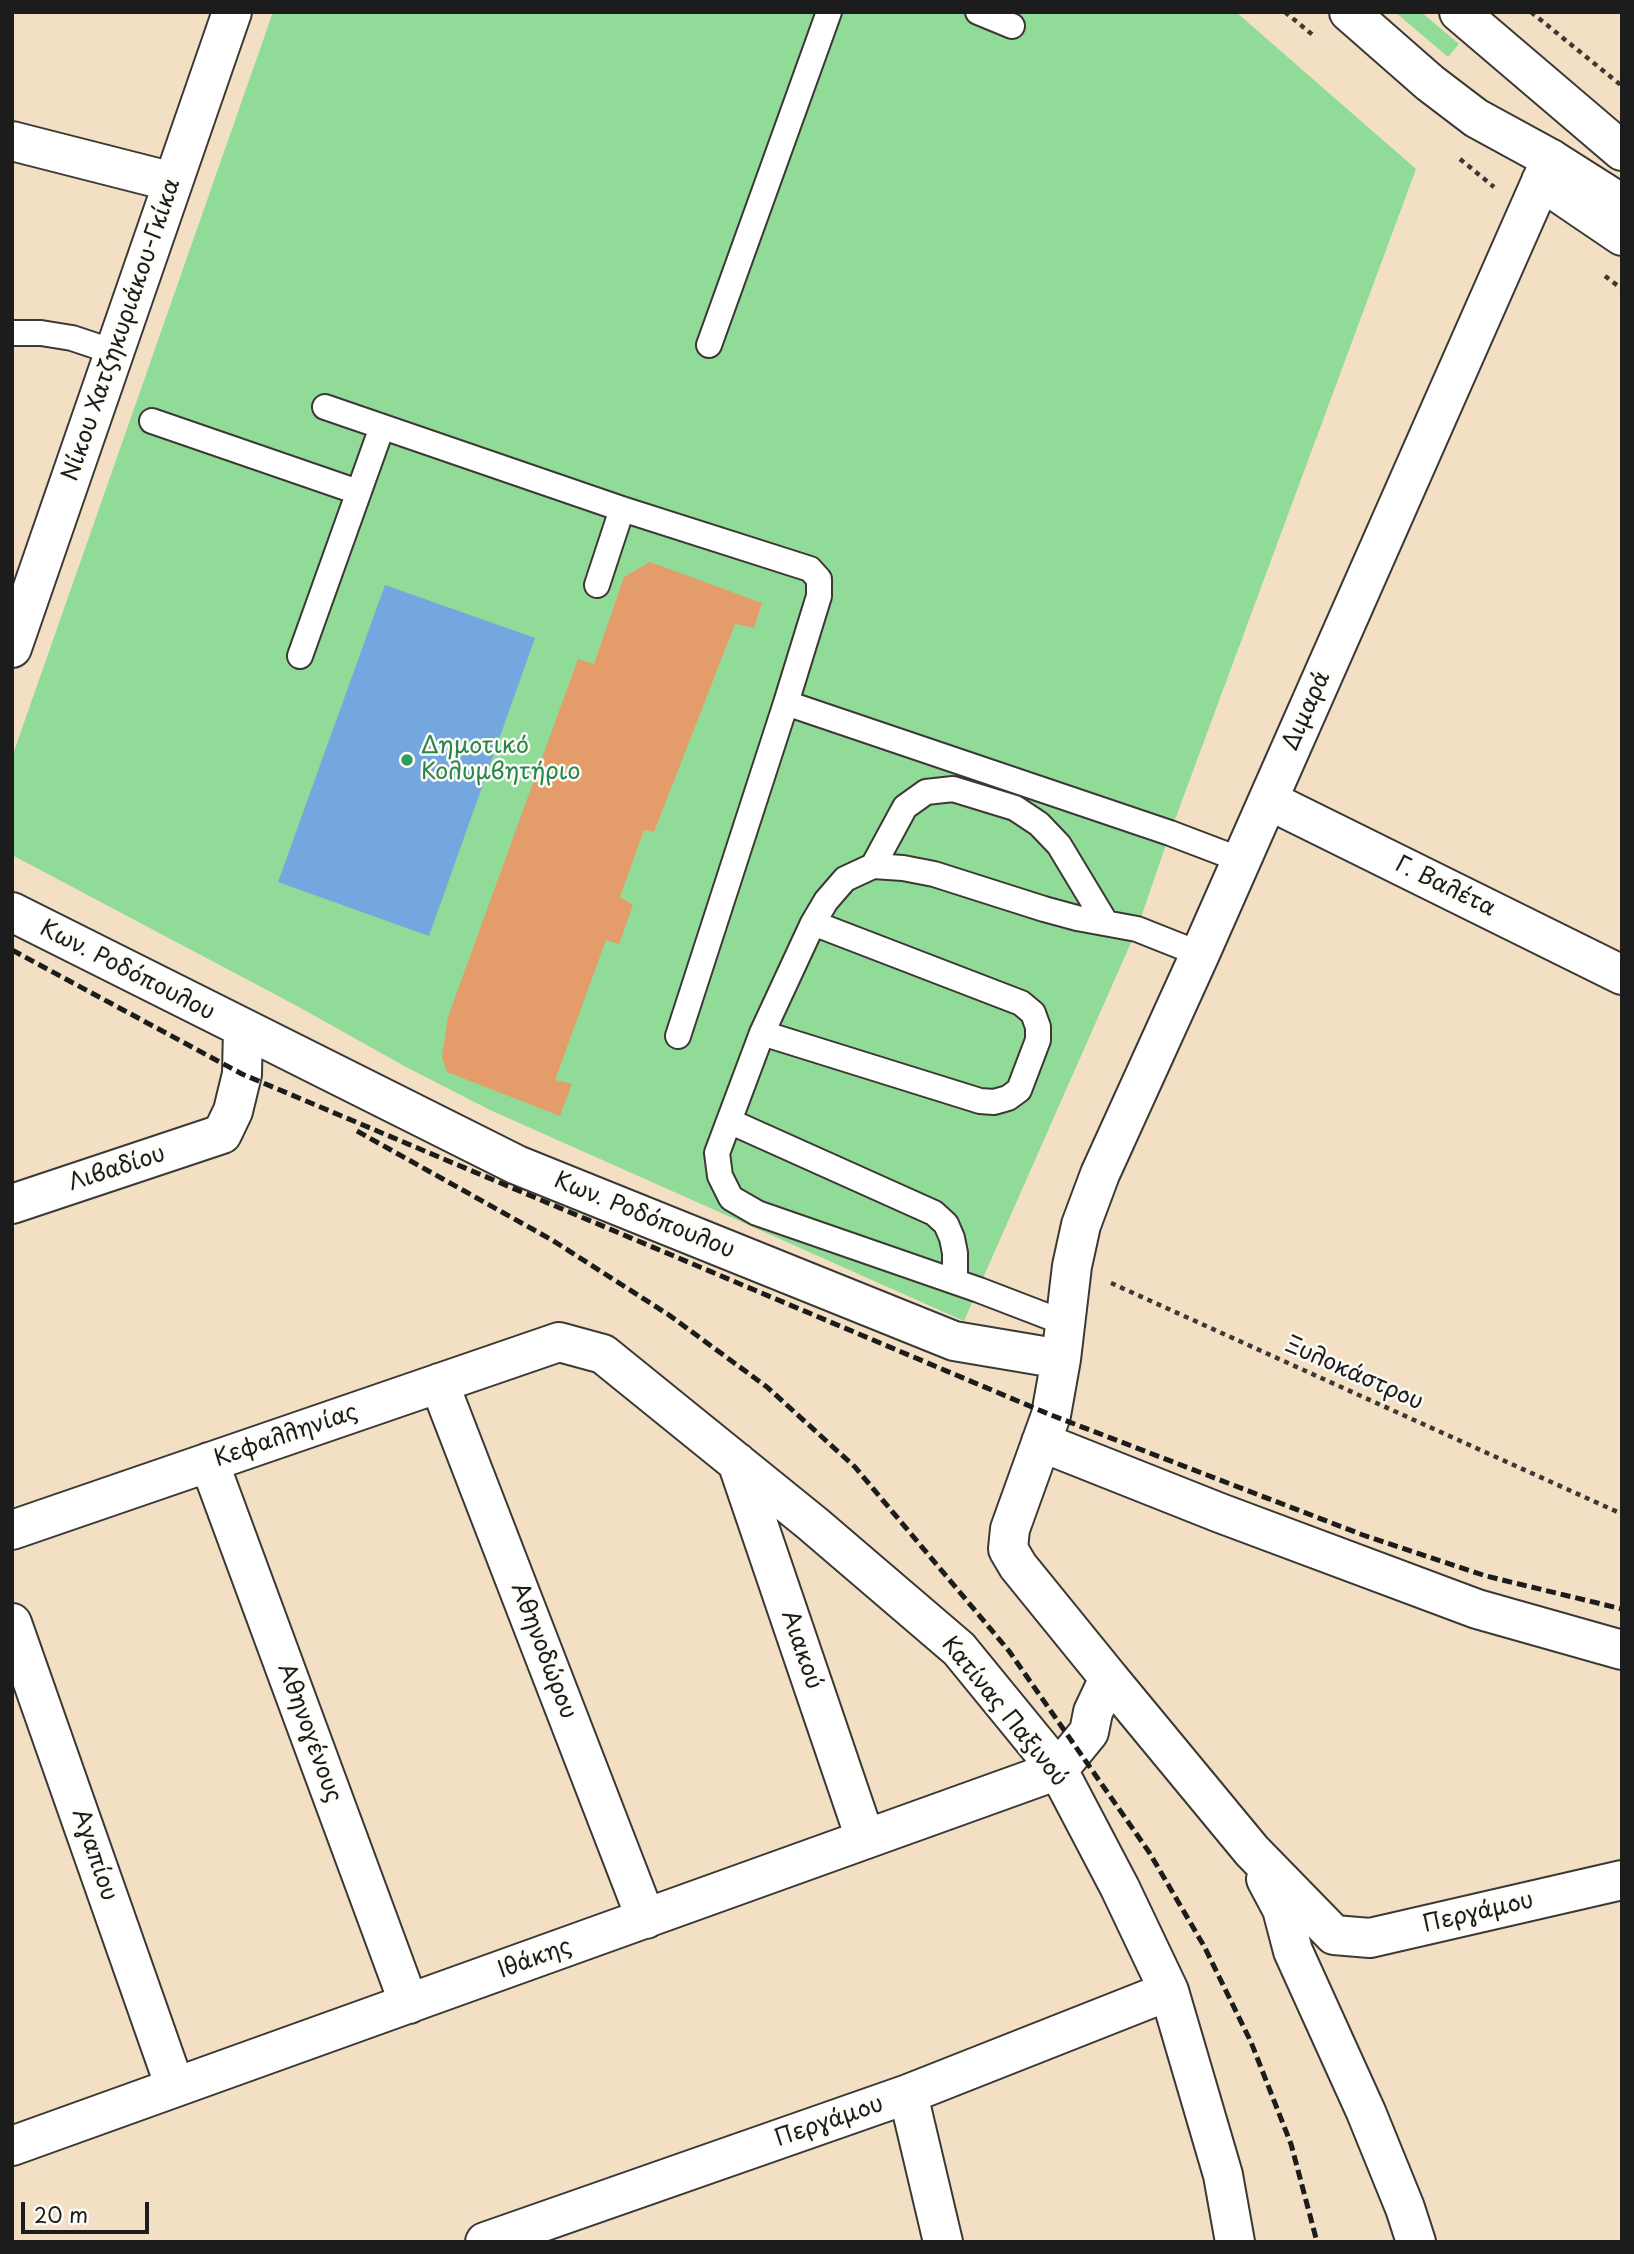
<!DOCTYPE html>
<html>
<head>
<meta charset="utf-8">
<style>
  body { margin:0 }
  #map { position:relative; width:1634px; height:2254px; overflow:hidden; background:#f3e0c4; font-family:"Playpen Sans",sans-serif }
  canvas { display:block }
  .frame { position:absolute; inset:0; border:14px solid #1c1c1c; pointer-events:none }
  .scale { position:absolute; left:21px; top:2202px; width:128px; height:32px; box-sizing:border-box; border:4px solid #1c1c1c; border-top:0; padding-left:9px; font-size:21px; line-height:24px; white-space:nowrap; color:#1c1c1c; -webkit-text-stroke:5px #fdfcf7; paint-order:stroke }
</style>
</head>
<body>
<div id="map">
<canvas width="1634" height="2254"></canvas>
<div class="frame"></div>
<div class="scale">20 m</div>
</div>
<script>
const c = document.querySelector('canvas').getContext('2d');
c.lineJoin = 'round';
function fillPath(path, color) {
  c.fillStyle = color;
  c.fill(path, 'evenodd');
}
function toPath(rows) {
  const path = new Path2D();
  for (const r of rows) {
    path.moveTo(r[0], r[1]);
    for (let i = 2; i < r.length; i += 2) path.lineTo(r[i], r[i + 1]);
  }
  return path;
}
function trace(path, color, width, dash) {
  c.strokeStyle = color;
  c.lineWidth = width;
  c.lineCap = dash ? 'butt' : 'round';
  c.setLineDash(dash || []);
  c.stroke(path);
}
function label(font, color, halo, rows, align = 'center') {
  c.font = font + ' "Playpen Sans",sans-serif';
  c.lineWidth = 5;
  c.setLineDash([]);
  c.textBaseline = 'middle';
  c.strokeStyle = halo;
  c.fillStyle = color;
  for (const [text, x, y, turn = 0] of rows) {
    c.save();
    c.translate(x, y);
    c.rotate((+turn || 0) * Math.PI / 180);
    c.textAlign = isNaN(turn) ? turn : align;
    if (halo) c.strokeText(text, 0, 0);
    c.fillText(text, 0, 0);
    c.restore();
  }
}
fillPath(toPath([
  [273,12,1236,12,1416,169,1170,833,1137,929,964,1321,490,1110,406,1067,297,1006,12,855,12,757],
  [1395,12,1421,12,1459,44,1448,57]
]), '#90db97');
fillPath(toPath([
  [385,585,535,638,429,936,278,882]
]), '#74a6e0');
fillPath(toPath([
  [650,562,762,603,754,628,735,624,654,832,644,830,620,897,633,905,619,944,606,940,555,1080,572,1084,560,1116,447,1072,442,1057,448,1017,578,659,594,664,624,577]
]), '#e49d6a');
const service = toPath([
  [978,12,1012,26],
  [12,333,41,333,72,338,114,352],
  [709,345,829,12],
  [325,407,622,509,810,569,819,579,819,596,786,703,1170,833,1241,860],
  [152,421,358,492],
  [597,585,622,509],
  [300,656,382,427],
  [873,866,905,807,926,792,953,789,1015,808,1039,824,1059,845,1106,923],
  [762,1033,980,1101,994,1102,1008,1098,1019,1090,1038,1040,1038,1027,1033,1013,1021,1003,813,923],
  [678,1036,786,703],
  [729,1121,934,1213,946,1224,952,1238,955,1253,955,1281],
  [1065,1323,979,1290,757,1213,731,1198,720,1176,717,1153,762,1033,813,923,826,901,845,879,873,866,903,868,934,874,1044,909,1077,918,1137,929,1200,954]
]);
const minor = toPath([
  [12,141,173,182],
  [1541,181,1622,236],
  [12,648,232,12],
  [1268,800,1622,975],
  [12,912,517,1165,954,1341,1061,1359],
  [12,1204,222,1134,233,1111,242,1074,243,1028],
  [439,1383,646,1919],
  [1041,1442,1220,1513,1477,1609,1622,1650],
  [209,1462,409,2004],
  [737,1462,865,1838],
  [12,1530,559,1342,603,1354,813,1524,959,1649,1058,1770,1120,1888,1169,1991,1223,2175,1235,2242],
  [12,1623,175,2087],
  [1109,1678,1252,1851,1334,1935,1370,1938,1622,1880],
  [1266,1879,1282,1909,1293,1951,1366,2112,1405,2208,1416,2242],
  [908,2094,943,2242],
  [12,2146,1058,1770,1089,1732,1093,1712,1109,1678,1018,1566,1008,1549,1010,1529,1051,1415,1061,1359,1072,1266,1081,1225,1100,1174,1200,954,1551,159],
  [485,2242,908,2094,1169,1991]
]);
const tertiary = toPath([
  [1349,12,1430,83,1476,118,1551,159,1622,204],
  [1459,12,1622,151]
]);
trace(service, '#3c3935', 28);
trace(minor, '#3c3935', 42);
trace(tertiary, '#3c3935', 42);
trace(toPath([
  [1285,12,1314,36],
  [1531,12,1622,86],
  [1460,159,1494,187],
  [1605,276,1622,289],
  [1111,1283,1622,1514]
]), '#3c3935', 4.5, [5, 5]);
trace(service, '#fff', 24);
trace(minor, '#fff', 38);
trace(tertiary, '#fff', 38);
trace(toPath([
  [12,950,242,1074,1051,1415,1363,1535,1486,1576,1622,1609],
  [357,1131,552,1240,669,1315,767,1387,855,1467,1009,1651,1149,1852,1204,1946,1251,2042,1291,2144,1317,2242]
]), '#1c1c1c', 5, [10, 5]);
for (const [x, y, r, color] of [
  [407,760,7,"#2e9e5b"]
]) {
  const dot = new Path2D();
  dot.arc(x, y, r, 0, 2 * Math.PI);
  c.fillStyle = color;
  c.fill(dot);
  trace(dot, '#fdfcf7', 2.5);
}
label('23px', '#1c1c1c', '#fdfcf7', [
  ["Νίκου Χατζηκυριάκου-Γκίκα",122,330,-71],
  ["Διμαρά",1307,711,-66],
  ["Γ. Βαλέτα",1445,887,26],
  ["Κων. Ροδόπουλου",127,971,27],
  ["Λιβαδίου",117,1169,-18],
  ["Κων. Ροδόπουλου",644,1216,22],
  ["Ξυλοκάστρου",1354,1374,24],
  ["Κεφαλληνίας",286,1436,-19],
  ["Αιακού",801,1650,71],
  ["Αθηνοδώρου",543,1651,69],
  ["Κατίνας Παξινού",1004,1712,51],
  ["Αθηνογένους",309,1733,70],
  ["Αγαπίου",94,1855,71],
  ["Περγάμου",1478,1913,-13],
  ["Ιθάκης",535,1959,-20],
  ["Περγάμου",829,2122,-19]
]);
label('23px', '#27864d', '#fdfcf7', [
  ["Δημοτικό",421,747],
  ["Κολυμβητήριο",421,773]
], 'left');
</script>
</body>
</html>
